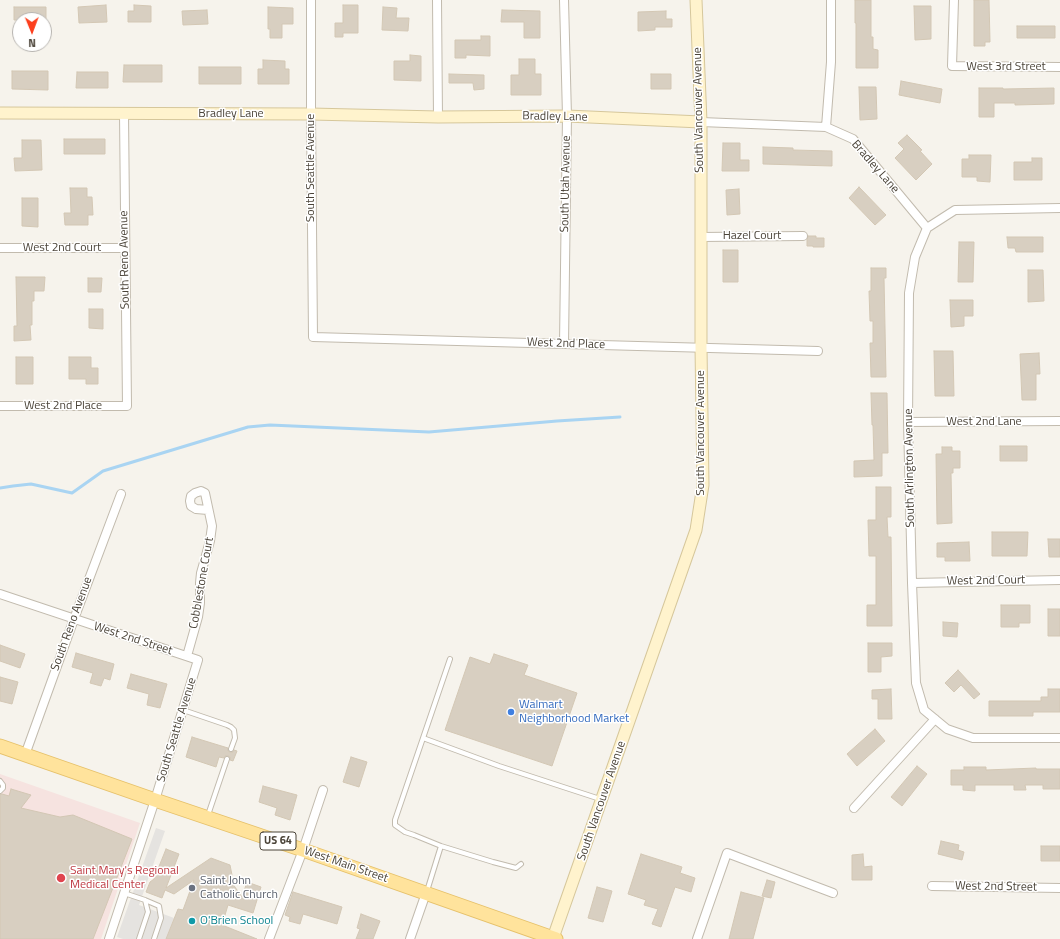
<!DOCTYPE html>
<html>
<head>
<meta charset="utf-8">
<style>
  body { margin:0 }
  #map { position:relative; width:1060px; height:939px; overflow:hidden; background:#f6f3ec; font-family:"Titillium Web",sans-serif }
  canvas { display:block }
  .north { position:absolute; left:12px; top:12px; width:40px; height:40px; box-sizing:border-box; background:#fff; border:1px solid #b7b4b0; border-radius:50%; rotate:179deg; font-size:11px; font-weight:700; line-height:16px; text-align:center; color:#4b4439 }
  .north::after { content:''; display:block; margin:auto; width:14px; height:18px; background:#fc3f1d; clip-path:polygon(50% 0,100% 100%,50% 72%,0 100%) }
</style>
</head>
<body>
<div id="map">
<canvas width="1060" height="939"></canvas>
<div class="north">N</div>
</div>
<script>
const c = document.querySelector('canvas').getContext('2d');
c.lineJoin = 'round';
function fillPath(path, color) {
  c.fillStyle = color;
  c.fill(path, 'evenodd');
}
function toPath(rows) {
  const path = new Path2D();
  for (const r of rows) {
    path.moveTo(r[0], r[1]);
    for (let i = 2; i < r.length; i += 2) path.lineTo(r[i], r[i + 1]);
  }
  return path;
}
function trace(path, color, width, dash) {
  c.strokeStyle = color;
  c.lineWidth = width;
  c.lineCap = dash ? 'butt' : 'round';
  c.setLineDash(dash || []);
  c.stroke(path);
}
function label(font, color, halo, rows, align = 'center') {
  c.font = font + ' "Titillium Web",sans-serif';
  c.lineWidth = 3;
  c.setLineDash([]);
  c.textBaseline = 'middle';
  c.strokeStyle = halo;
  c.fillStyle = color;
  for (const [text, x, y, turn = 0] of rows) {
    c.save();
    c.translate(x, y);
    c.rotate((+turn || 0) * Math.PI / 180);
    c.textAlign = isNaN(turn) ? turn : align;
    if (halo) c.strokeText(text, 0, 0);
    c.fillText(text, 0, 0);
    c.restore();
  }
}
fillPath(toPath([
  [0,774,140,823,101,939,0,939]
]), '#f6e3e0');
fillPath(toPath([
  [156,828,165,831,139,905,174,918,166,939,123,939,117,937]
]), '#e5e3e0');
trace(toPath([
  [0,488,13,486,31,484,72,493,103,471,248,427,270,425,429,432,557,421,620,417]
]), '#a9d4f2', 3);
const building = toPath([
  [855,0,871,0,871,37,873,37,873,49,878,50,878,68,856,68,856,23,855,23,855,0],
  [974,0,989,0,990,42,985,42,985,46,974,46,974,0],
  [106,5,107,22,79,23,78,7,106,5],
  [134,5,151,6,151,22,128,22,128,11,134,11,134,5],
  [343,5,358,5,358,33,343,33,343,37,335,37,335,23,343,23,343,5],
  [914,6,931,6,931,39,915,40,914,6],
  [14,7,46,7,46,20,14,20,14,7],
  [268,7,293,8,293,24,282,24,282,38,270,38,270,29,268,29,268,7],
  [383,7,397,8,396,18,409,18,408,31,382,30,383,7],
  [207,10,208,24,183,25,182,11,207,10],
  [502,10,540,11,540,38,524,38,524,22,501,22,502,10],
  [666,11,666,19,672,19,672,27,655,27,655,30,638,31,638,12,666,11],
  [1017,26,1055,26,1055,38,1017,38,1017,26],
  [481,36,490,36,490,56,466,55,466,58,455,58,455,40,481,40,481,36],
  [410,55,421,56,421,81,394,80,394,61,410,61,410,55],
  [519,59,535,59,535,74,541,74,541,95,511,95,511,75,519,75,519,59],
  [263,60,285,61,285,69,289,69,289,84,258,84,258,69,263,69,263,60],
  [124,65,162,65,162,82,123,82,124,65],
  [199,67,241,67,241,84,199,84,199,67],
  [12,71,48,71,48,90,12,89,12,71],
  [77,72,108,72,108,88,76,88,77,72],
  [449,74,484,75,484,89,474,90,473,83,449,83,449,74],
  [651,74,671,74,671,89,651,89,651,74],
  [901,81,942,89,940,103,899,95,901,81],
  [859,87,876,87,877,119,860,120,859,87],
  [979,88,1003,88,1003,89,1054,88,1054,104,1015,105,1015,103,994,103,994,117,979,117,979,88],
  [907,135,922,150,920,151,932,164,916,180,895,158,904,149,898,143,907,135],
  [64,139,105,139,105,154,64,154,64,139],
  [22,140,41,140,42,170,15,171,14,158,22,158,22,140],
  [723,143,740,143,740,160,749,160,749,171,722,171,723,143],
  [763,147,793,148,793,150,832,151,832,166,763,164,763,147],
  [969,155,991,155,990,182,977,181,977,177,962,177,962,159,969,159,969,155],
  [1032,158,1042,158,1042,180,1014,180,1014,162,1032,162,1032,158],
  [859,187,886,215,875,225,849,198,859,187],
  [70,188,87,188,87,197,92,197,93,215,88,215,88,225,65,225,64,213,71,213,70,188],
  [739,189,740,214,727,215,726,190,739,189],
  [22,198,38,198,38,227,22,226,22,198],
  [808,236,816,236,816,238,824,238,824,247,813,247,813,246,807,246,807,240,808,236],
  [1007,237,1043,237,1043,252,1016,252,1015,248,1008,248,1007,237],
  [959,242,974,242,973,282,958,282,959,242],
  [723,250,738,250,738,282,723,282,723,250],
  [871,268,886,268,886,278,884,278,886,377,871,377,870,343,873,343,873,321,870,321,869,291,871,291,871,268],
  [1028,270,1043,270,1044,301,1028,302,1028,270],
  [16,277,45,277,44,291,34,291,34,301,32,301,32,325,30,325,31,340,14,341,14,326,17,326,16,277],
  [88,278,102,278,101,292,88,292,88,278],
  [950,300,973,300,973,316,964,316,964,326,951,327,950,300],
  [89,309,103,309,103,329,89,328,89,309],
  [934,351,953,351,954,396,935,396,934,351],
  [1039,353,1040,374,1036,374,1036,400,1022,400,1020,354,1039,353],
  [16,357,33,357,33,384,16,384,16,357],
  [69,357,91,357,91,368,98,368,98,384,86,384,86,379,69,379,69,357],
  [871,393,887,393,888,453,882,453,882,476,854,477,854,461,874,460,873,425,872,425,871,393],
  [1000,446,1027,446,1027,461,1000,461,1000,446],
  [942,447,952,447,952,451,960,451,960,468,953,468,953,473,951,473,952,523,937,524,936,454,942,454,942,447],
  [876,487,891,487,891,517,887,517,888,537,891,537,892,626,867,626,867,605,876,605,876,556,869,556,868,520,876,520,876,487],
  [992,532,1028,532,1027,556,992,556,992,532],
  [1048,539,1060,539,1060,557,1049,557,1048,539],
  [969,542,970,561,945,561,945,557,937,557,937,543,969,542],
  [1001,605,1030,605,1030,623,1019,623,1019,627,1001,627,1001,605],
  [1048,609,1060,609,1060,636,1048,636,1048,609],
  [943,622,958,623,957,637,943,636,943,622],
  [868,643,892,643,892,656,881,657,881,672,868,672,868,643],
  [0,645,25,654,20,668,0,661,0,645],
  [76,653,114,664,110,680,104,678,101,686,90,683,93,673,72,667,76,653],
  [494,654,528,665,524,675,577,693,552,766,445,730,470,657,490,664,494,654],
  [958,670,980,694,974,699,961,685,954,692,945,683,958,670],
  [131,674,167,684,160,708,147,705,149,694,127,688,131,674],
  [0,677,18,682,12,704,0,701,0,677],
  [891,689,892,719,878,719,878,699,872,699,872,690,891,689],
  [1048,689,1060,689,1060,712,1033,712,1033,716,989,716,989,701,1041,701,1041,697,1048,697,1048,689],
  [875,729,885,741,857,766,847,754,875,729],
  [192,737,228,748,228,751,230,752,233,752,234,750,237,751,233,761,230,760,230,757,228,756,225,756,224,758,219,757,216,767,186,757,192,737],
  [351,757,367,762,359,787,343,782,351,757],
  [917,766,927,774,902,806,891,797,917,766],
  [964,767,986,767,986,770,1036,768,1036,769,1060,769,1060,789,1043,789,1043,785,1025,785,1026,790,1014,790,1014,785,975,785,975,791,963,790,963,785,951,785,951,770,964,770,964,767],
  [263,786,297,795,290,820,275,815,277,808,259,802,263,786],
  [11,789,31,795,21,808,60,817,73,815,132,839,93,939,0,939,0,794,2,794,9,796,11,789],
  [941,841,959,845,958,850,964,852,962,860,938,854,941,841],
  [1041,846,1060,846,1060,861,1041,861,1041,846],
  [166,849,179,854,166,888,211,858,230,865,232,875,230,880,242,897,247,882,261,887,253,913,228,905,222,925,257,939,166,939,178,909,183,910,194,880,174,894,165,890,162,898,146,892,150,882,154,879,166,849],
  [641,854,682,867,680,873,695,878,691,892,675,887,661,927,652,924,658,909,644,905,646,900,628,894,641,854],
  [863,854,864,867,872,866,872,880,852,880,852,855,863,854],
  [767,880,775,882,771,898,762,896,767,880],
  [597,887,612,891,603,922,588,918,597,887],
  [293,892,342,907,337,924,303,914,300,924,289,921,290,917,285,915,293,892],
  [741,892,764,898,753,939,729,939,741,892],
  [361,914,380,921,373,939,356,939,360,929,357,928,361,914]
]);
fillPath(building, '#d8cfc1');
trace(building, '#d3c7b4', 1);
const lane = toPath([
  [450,659,395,820,395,825,405,832,414,835,441,846,493,862,516,868,521,864],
  [183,710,227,725,231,727,234,730,235,738,231,749],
  [423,738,499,766,600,799],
  [0,781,3,785,3,788,0,791],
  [208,815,227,759],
  [427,891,441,846],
  [124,893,145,900,148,912,139,939],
  [145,900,159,906,161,918,154,939]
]);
const street = toPath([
  [311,0,311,114,313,337,818,351],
  [437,0,438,117],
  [564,0,567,116,564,344],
  [954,0,952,66,1060,67],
  [701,122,826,127,853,139,927,228],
  [826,127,831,62,831,0],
  [927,228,915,257,909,293,908,422,912,583,916,683,924,710,947,729,973,738,1060,738],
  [927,228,955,210,1060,208],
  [701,237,803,236],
  [0,248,125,248],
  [0,406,127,406,124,114],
  [908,422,1060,421],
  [912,583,1060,580],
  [0,594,198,660,155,800,109,939],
  [187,656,198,617,200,603,200,583,201,573,210,541,212,526,205,493,201,491,195,493,191,496,190,501,191,506,196,509,208,510],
  [25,755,74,619,121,494],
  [854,808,935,719],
  [932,886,1060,888],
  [269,939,303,850,323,790],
  [410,939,426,893],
  [697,939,727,853,833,893]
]);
const secondary = toPath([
  [0,113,311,114,438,117,567,116,701,122],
  [553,938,696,530,703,485,701,347,701,122,696,0]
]);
const primary = toPath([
  [0,746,155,800,303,850,556,939]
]);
trace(lane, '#c2bbae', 6);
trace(street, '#c2bbae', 10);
trace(secondary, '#d6c79b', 13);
trace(primary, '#e6c16a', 15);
trace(lane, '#fff', 4);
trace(street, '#fff', 8);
trace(secondary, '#fff3cd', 11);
trace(primary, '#ffe39c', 13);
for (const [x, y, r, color] of [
  [511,712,4,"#3f7fe0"],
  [61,878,5,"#e0444e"],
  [192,888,4,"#6b7280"],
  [192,921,4,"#0f9aa8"]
]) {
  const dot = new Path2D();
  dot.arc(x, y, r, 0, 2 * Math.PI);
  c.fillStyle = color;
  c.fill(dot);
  trace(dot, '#fff', 1.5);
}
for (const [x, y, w] of [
  [278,841,36]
]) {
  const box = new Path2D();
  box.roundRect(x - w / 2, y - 9, w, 18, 3);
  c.fillStyle = '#fff';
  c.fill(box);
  trace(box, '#4b4439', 1);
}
label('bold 11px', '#4b4439', null, [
  ["US 64",278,841]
]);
label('12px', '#4b4439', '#fff', [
  ["West 3rd Street",1006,67],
  ["South Vancouver Avenue",699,110,-91],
  ["Bradley Lane",231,114],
  ["Bradley Lane",555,117,1],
  ["Bradley Lane",875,167,49],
  ["South Seattle Avenue",311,168,-90],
  ["South Utah Avenue",566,184,-89],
  ["Hazel Court",752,236],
  ["West 2nd Court",62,248],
  ["South Reno Avenue",125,260,-91],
  ["West 2nd Place",566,344,2],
  ["West 2nd Place",63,406],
  ["West 2nd Lane",984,422],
  ["South Vancouver Avenue",701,433,-90],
  ["South Arlington Avenue",910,468,-91],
  ["West 2nd Court",986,581,-1],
  ["Cobblestone Court",202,583,-80],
  ["South Reno Avenue",72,624,-70],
  ["West 2nd Street",133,639,18],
  ["South Seattle Avenue",177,730,-73],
  ["South Vancouver Avenue",602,801,-71],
  ["West Main Street",346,865,19],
  ["West 2nd Street",996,887,1]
]);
label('12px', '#366cbe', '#fff', [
  ["Walmart",519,705],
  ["Neighborhood Market",519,719]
], 'left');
label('12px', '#be3a42', '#fff', [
  ["Saint Mary's Regional",70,871],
  ["Medical Center",70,885]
], 'left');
label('12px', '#5b616d', '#fff', [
  ["Saint John",200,881],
  ["Catholic Church",200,895]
], 'left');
label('12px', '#0d838f', '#fff', [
  ["O'Brien School",200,921]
], 'left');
</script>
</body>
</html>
